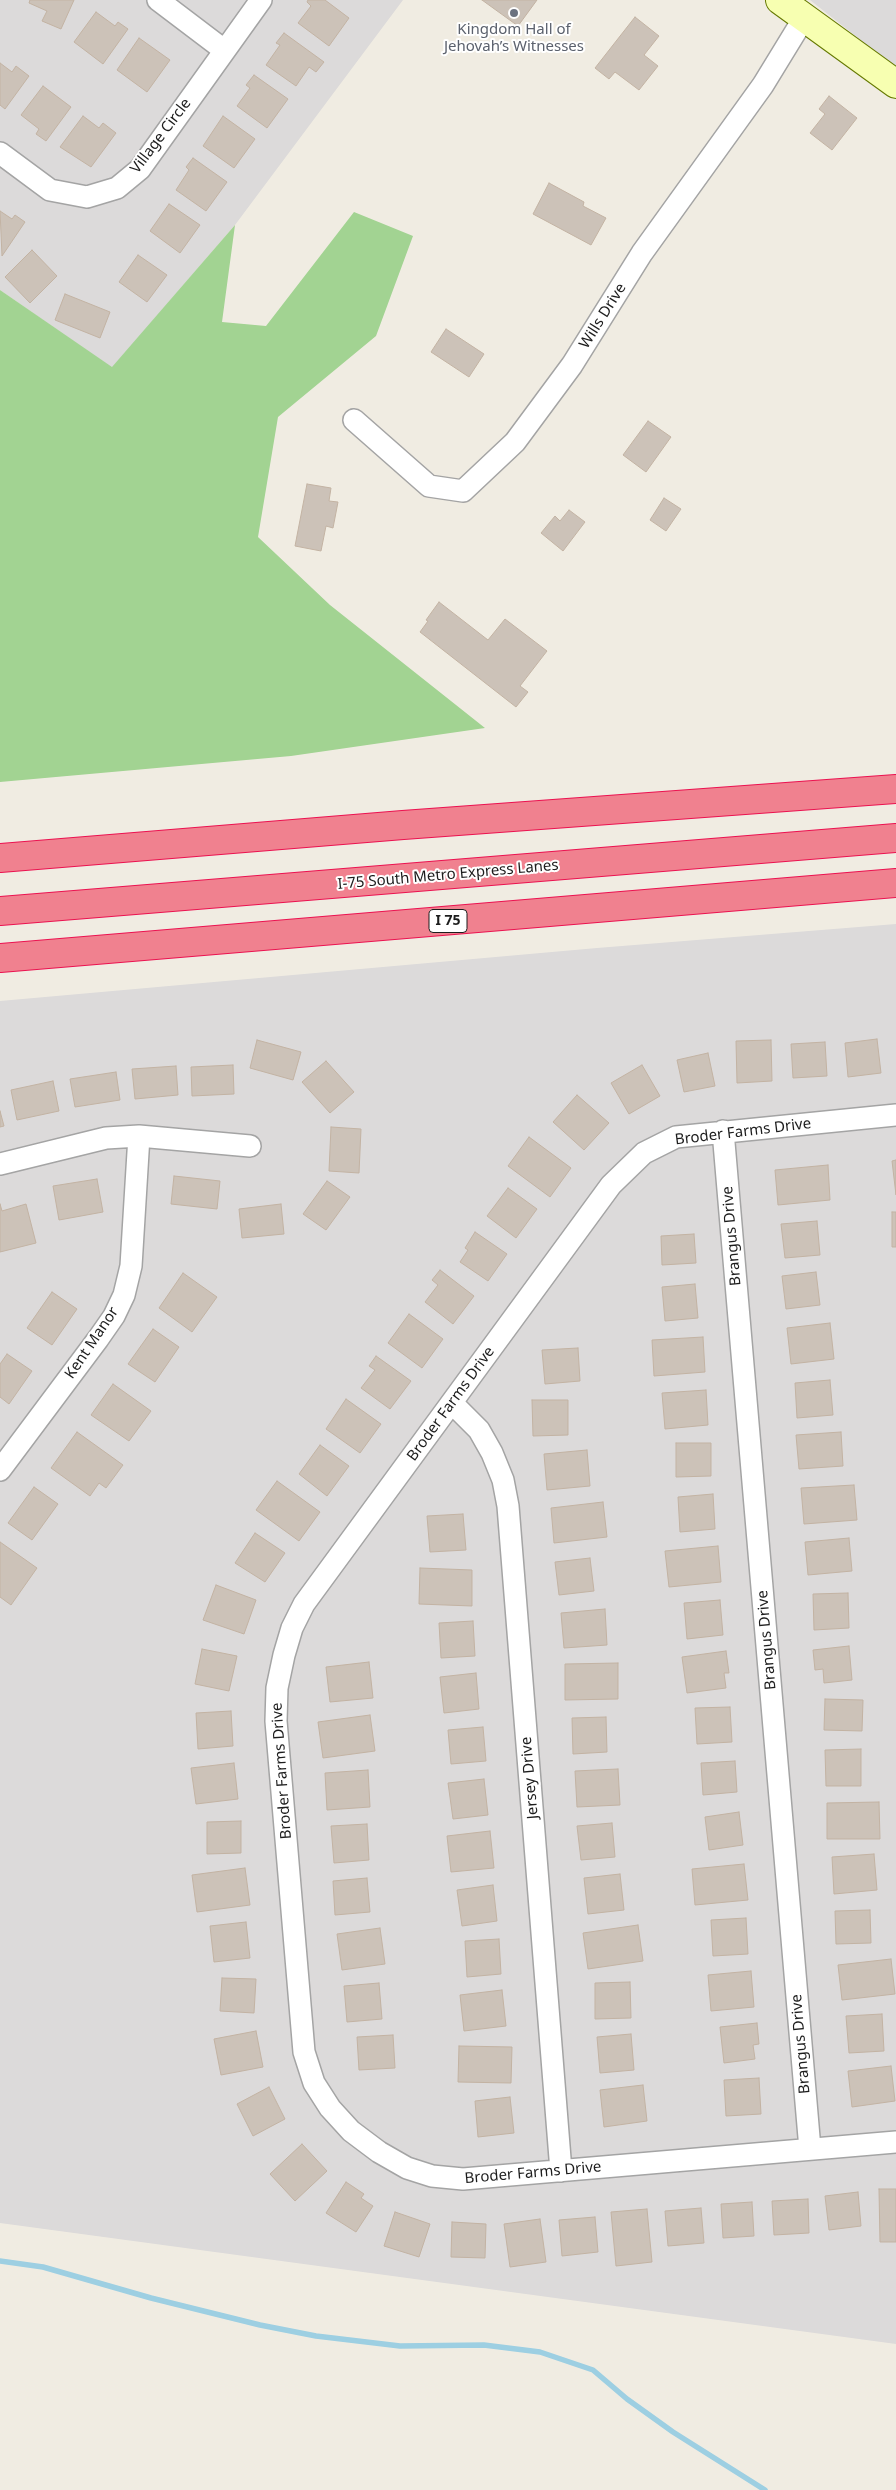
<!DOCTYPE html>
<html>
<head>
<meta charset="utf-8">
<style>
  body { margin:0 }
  canvas { display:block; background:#f0ece2 }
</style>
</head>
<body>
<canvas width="896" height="2490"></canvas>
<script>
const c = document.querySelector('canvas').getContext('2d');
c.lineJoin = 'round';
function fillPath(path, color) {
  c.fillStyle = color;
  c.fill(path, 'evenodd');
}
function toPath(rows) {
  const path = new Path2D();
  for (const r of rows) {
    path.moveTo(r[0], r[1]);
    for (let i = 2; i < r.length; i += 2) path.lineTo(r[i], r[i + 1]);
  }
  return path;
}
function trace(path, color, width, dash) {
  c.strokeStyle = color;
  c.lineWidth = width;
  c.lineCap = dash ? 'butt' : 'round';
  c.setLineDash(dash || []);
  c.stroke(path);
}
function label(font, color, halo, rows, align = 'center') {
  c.font = font + ' "Noto Sans",sans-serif';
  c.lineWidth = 4;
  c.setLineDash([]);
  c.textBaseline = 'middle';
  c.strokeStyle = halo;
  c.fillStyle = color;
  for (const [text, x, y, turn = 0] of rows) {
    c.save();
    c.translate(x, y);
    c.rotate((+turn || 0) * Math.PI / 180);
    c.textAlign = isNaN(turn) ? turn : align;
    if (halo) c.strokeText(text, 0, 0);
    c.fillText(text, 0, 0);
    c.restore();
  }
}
fillPath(toPath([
  [0,0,403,0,235,225,112,368,0,290],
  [810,0,896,0,896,68],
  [896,924,896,2344,0,2223,0,1001,597,948]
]), '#dcdada');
fillPath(toPath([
  [354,212,413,236,376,336,278,417,258,537,330,605,485,728,291,756,0,782,0,290,112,367,235,225,222,322,266,326]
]), '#a2d392');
trace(toPath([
  [0,2261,43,2267,151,2298,260,2325,316,2336,400,2346,484,2345,540,2352,593,2370,627,2399,673,2432,765,2490]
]), '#9dcfe2', 5.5);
const building = toPath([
  [30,0,74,0,61,29,42,21,47,11,29,3,30,0],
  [308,0,325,0,349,18,329,46,298,23,311,6,307,2,308,0],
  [482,0,537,0,518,26,482,0],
  [96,12,115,26,118,22,128,29,103,64,74,42,96,12],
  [635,17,659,36,644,55,658,66,639,90,615,72,609,79,595,68,635,17],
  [284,33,324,62,316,72,309,67,296,86,266,65,280,45,276,43,284,33],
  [139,38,170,60,147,92,117,70,139,38],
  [0,63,12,72,16,66,29,76,5,109,0,105,0,63],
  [254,75,288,99,267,128,237,106,250,88,246,85,254,75],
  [43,86,71,107,46,141,36,134,39,129,21,115,43,86],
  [829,96,857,118,832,150,810,133,825,114,819,109,829,96],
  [83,116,99,128,103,123,116,133,91,167,60,147,83,116],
  [223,116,255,139,234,168,203,146,223,116],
  [193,158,227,182,206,211,176,190,189,170,186,167,193,158],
  [549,183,584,202,583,206,606,218,591,245,533,214,549,183],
  [169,204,200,225,180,253,150,231,169,204],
  [0,211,12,219,15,215,25,222,2,256,0,211],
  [32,250,57,276,30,303,5,277,32,250],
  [138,255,167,275,147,302,119,282,138,255],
  [65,294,110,312,100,338,55,320,65,294],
  [446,329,484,354,469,377,431,352,446,329],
  [648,421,671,437,646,472,623,455,648,421],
  [307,484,331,488,329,501,338,502,333,528,326,526,321,551,295,546,307,484],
  [664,498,681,509,666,531,650,520,664,498],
  [569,510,585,522,563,551,541,533,555,516,560,521,569,510],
  [439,602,488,640,505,619,547,651,520,686,528,692,516,707,420,632,428,621,426,620,439,602],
  [877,1039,881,1073,848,1077,845,1043,877,1039],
  [257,1040,301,1052,293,1080,250,1068,257,1040],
  [771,1040,772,1081,737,1083,736,1041,771,1040],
  [825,1042,827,1076,793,1078,791,1044,825,1042],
  [708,1053,715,1086,684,1092,677,1060,708,1053],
  [326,1061,354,1092,330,1113,302,1082,326,1061],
  [233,1065,234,1094,192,1096,191,1067,233,1065],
  [642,1065,660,1096,629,1114,611,1083,642,1065],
  [176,1066,178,1095,135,1099,132,1069,176,1066],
  [116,1072,120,1100,75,1107,70,1079,116,1072],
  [53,1081,59,1111,17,1120,11,1090,53,1081],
  [577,1095,609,1123,584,1150,553,1122,577,1095],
  [0,1111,4,1126,0,1127,0,1111],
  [331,1127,361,1129,359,1173,329,1171,331,1127],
  [529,1137,571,1168,550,1197,508,1166,529,1137],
  [896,1160,896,1195,892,1161,896,1160],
  [828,1165,830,1200,778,1205,775,1170,828,1165],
  [174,1176,220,1181,217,1209,171,1204,174,1176],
  [97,1179,103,1212,59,1220,53,1186,97,1179],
  [327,1181,350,1197,326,1230,303,1214,327,1181],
  [508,1188,537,1209,516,1238,487,1216,508,1188],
  [0,1204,2,1211,26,1204,36,1243,0,1252,0,1204],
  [281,1204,284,1234,242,1238,239,1209,281,1204],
  [892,1212,896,1212,896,1247,892,1247,892,1212],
  [817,1221,820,1255,785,1258,781,1224,817,1221],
  [475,1232,507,1254,488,1281,460,1262,468,1250,465,1248,475,1232],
  [694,1234,696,1263,662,1265,661,1236,694,1234],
  [440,1270,474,1296,453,1324,425,1302,438,1285,432,1280,440,1270],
  [816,1272,820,1305,786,1309,782,1276,816,1272],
  [183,1273,217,1297,192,1332,159,1308,183,1273],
  [695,1284,698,1318,665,1321,662,1287,695,1284],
  [52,1292,77,1309,52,1345,27,1328,52,1292],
  [409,1314,443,1339,422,1368,388,1343,409,1314],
  [830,1323,834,1359,791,1364,787,1328,830,1323],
  [153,1329,179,1347,155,1382,128,1364,153,1329],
  [703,1337,705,1372,654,1376,652,1340,703,1337],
  [578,1348,580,1381,545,1384,542,1350,578,1348],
  [7,1354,32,1371,9,1404,0,1397,0,1364,7,1354],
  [376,1356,411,1381,390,1409,361,1388,375,1370,369,1366,376,1356],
  [830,1380,833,1415,797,1418,795,1383,830,1380],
  [113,1384,151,1411,129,1441,91,1415,113,1384],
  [706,1390,708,1425,665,1429,662,1393,706,1390],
  [346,1399,381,1424,360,1453,326,1429,346,1399],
  [532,1400,568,1400,568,1435,533,1436,532,1400],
  [77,1432,123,1465,106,1488,99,1483,90,1496,51,1468,77,1432],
  [841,1432,843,1466,799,1469,796,1435,841,1432],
  [676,1443,711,1443,711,1476,676,1477,676,1443],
  [320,1445,349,1466,327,1496,299,1474,320,1445],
  [587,1450,590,1486,547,1490,544,1454,587,1450],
  [277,1481,320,1512,299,1541,256,1510,277,1481],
  [854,1485,857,1520,804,1524,801,1488,854,1485],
  [34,1487,58,1504,32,1540,8,1523,34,1487],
  [713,1494,715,1529,680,1532,678,1497,713,1494],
  [603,1502,607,1537,554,1543,551,1508,603,1502],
  [463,1514,466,1550,430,1552,427,1516,463,1514],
  [255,1533,285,1553,265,1582,235,1563,255,1533],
  [849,1538,852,1571,808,1575,805,1542,849,1538],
  [0,1542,37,1568,11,1605,0,1597,0,1542],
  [718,1546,721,1582,669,1587,665,1551,718,1546],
  [590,1558,594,1591,559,1595,555,1562,590,1558],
  [420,1568,472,1570,472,1606,419,1604,420,1568],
  [216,1585,256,1600,244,1634,203,1620,216,1585],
  [848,1593,849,1628,814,1630,813,1594,848,1593],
  [720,1600,723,1635,687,1639,684,1603,720,1600],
  [605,1609,607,1645,564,1648,561,1613,605,1609],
  [473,1621,475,1656,441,1658,439,1623,473,1621],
  [849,1646,852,1680,824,1683,823,1669,815,1670,813,1650,849,1646],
  [202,1649,237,1656,229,1691,195,1684,202,1649],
  [726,1651,729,1673,724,1673,726,1688,687,1693,682,1657,726,1651],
  [369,1662,373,1698,330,1702,326,1667,369,1662],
  [618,1663,618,1699,565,1700,565,1664,618,1663],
  [476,1673,479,1709,444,1713,440,1677,476,1673],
  [825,1699,863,1700,862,1731,824,1730,825,1699],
  [730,1707,732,1742,697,1744,695,1708,730,1707],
  [231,1711,233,1746,198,1749,196,1713,231,1711],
  [370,1715,375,1751,323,1758,318,1722,370,1715],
  [606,1717,607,1752,573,1754,572,1718,606,1717],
  [483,1727,486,1761,451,1764,448,1730,483,1727],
  [861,1749,861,1786,826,1786,825,1750,861,1749],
  [735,1761,737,1792,703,1795,701,1763,735,1761],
  [234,1763,238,1799,196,1804,191,1768,234,1763],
  [618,1769,620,1805,577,1807,575,1771,618,1769],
  [368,1770,370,1807,327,1810,325,1773,368,1770],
  [484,1779,488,1815,453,1819,448,1783,484,1779],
  [879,1802,880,1839,827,1839,827,1803,879,1802],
  [739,1812,743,1845,709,1850,705,1817,739,1812],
  [241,1821,241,1853,207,1854,207,1822,241,1821],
  [612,1823,615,1857,581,1860,577,1826,612,1823],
  [367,1824,369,1860,334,1863,331,1826,367,1824],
  [490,1831,494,1868,451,1872,447,1836,490,1831],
  [874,1854,877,1890,834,1894,832,1857,874,1854],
  [744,1864,748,1900,695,1905,692,1869,744,1864],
  [245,1868,250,1905,197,1912,192,1875,245,1868],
  [620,1874,624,1910,588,1914,584,1878,620,1874],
  [367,1878,370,1912,335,1915,333,1881,367,1878],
  [493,1885,497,1921,462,1926,457,1890,493,1885],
  [870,1910,871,1943,836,1944,835,1911,870,1910],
  [746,1918,748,1954,713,1956,711,1920,746,1918],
  [246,1922,250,1958,214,1962,210,1926,246,1922],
  [638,1925,643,1961,588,1969,583,1933,638,1925],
  [380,1928,385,1964,342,1970,337,1934,380,1928],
  [499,1939,501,1974,467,1977,465,1941,499,1939],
  [891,1959,895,1994,842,2000,838,1965,891,1959],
  [751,1971,754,2007,711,2011,708,1975,751,1971],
  [222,1978,256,1979,254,2013,220,2011,222,1978],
  [630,1982,631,2018,595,2019,595,1983,630,1982],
  [379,1983,382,2019,347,2022,344,1986,379,1983],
  [502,1990,506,2026,464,2031,460,1995,502,1990],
  [882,2014,884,2051,849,2053,846,2016,882,2014],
  [757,2023,759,2044,753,2045,755,2059,724,2063,720,2027,757,2023],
  [256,2031,263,2067,221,2075,214,2039,256,2031],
  [631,2034,634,2070,600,2073,597,2037,631,2034],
  [393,2035,395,2068,359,2070,357,2037,393,2035],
  [459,2046,512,2047,511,2083,458,2082,459,2046],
  [891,2066,895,2101,852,2107,848,2071,891,2066],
  [759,2078,761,2114,726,2116,724,2080,759,2078],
  [643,2085,647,2121,604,2127,600,2090,643,2085],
  [269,2087,285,2119,253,2136,237,2104,269,2087],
  [510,2097,514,2133,478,2137,475,2101,510,2097],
  [302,2144,327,2171,295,2201,270,2174,302,2144],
  [346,2182,364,2194,361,2198,373,2206,356,2232,326,2213,346,2182],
  [879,2189,896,2189,896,2242,880,2242,879,2189],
  [858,2192,861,2226,829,2230,825,2196,858,2192],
  [808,2199,809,2233,774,2235,772,2201,808,2199],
  [752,2202,754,2236,723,2238,721,2204,752,2202],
  [701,2208,704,2243,668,2246,665,2211,701,2208],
  [647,2209,652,2262,616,2266,611,2212,647,2209],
  [395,2212,430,2224,419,2257,384,2246,395,2212],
  [595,2217,598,2252,562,2256,559,2220,595,2217],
  [540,2219,546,2262,510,2267,504,2224,540,2219],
  [452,2222,486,2224,485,2258,451,2257,452,2222]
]);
fillPath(building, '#ccc2b8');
trace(building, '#c3b3a3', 1);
const street = toPath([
  [158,0,224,50],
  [0,153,50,190,87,197,117,188,140,169,261,0],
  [354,420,429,486,463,491,515,442,572,365,642,253,763,85,804,18],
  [896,1115,676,1137,644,1153,611,1185,304,1604,292,1628,284,1655,277,1688,276,1721,304,2052,314,2083,330,2108,351,2131,379,2152,407,2168,432,2176,463,2179,896,2142],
  [723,1131,810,2149],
  [0,1164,106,1138,139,1136,250,1146],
  [452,1403,479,1430,492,1453,503,1480,508,1506,561,2171],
  [0,1470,98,1339,114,1316,124,1295,131,1266,139,1136]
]);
const secondary = toPath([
  [780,0,896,84]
]);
const highway = toPath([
  [0,858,403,825,896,789],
  [0,911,896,838],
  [0,958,896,883]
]);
trace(street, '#a4a4a4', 24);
trace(secondary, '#657900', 30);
trace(highway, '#eb1250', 30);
trace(street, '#fff', 21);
trace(secondary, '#f7ffb1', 28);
trace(highway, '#f0818f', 28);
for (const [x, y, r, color] of [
  [514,13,5,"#6b7280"]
]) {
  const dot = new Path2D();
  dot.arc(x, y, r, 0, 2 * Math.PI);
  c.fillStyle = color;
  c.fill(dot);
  trace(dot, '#fff', 2);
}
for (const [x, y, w] of [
  [448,921,38]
]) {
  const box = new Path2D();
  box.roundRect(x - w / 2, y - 11.5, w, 23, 4);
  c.fillStyle = '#fff';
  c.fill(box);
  trace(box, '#1d1d1d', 1);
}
label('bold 14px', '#1d1d1d', null, [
  ["I 75",448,921]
]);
label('15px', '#5b616d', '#fff', [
  ["Kingdom Hall of",514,30],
  ["Jehovah’s Witnesses",514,47]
]);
label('15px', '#1d1d1d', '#fff', [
  ["Village Circle",161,136,-53],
  ["Wills Drive",603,316,-58],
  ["I-75 South Metro Express Lanes",448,875,-5],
  ["Broder Farms Drive",743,1132,-7],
  ["Brangus Drive",732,1236,-95],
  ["Kent Manor",92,1343,-56],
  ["Broder Farms Drive",451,1404,-54],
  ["Brangus Drive",767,1640,-95],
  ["Broder Farms Drive",282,1771,-94],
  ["Jersey Drive",530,1778,-95],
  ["Brangus Drive",801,2044,-95],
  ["Broder Farms Drive",533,2173,-5]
]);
</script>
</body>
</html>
